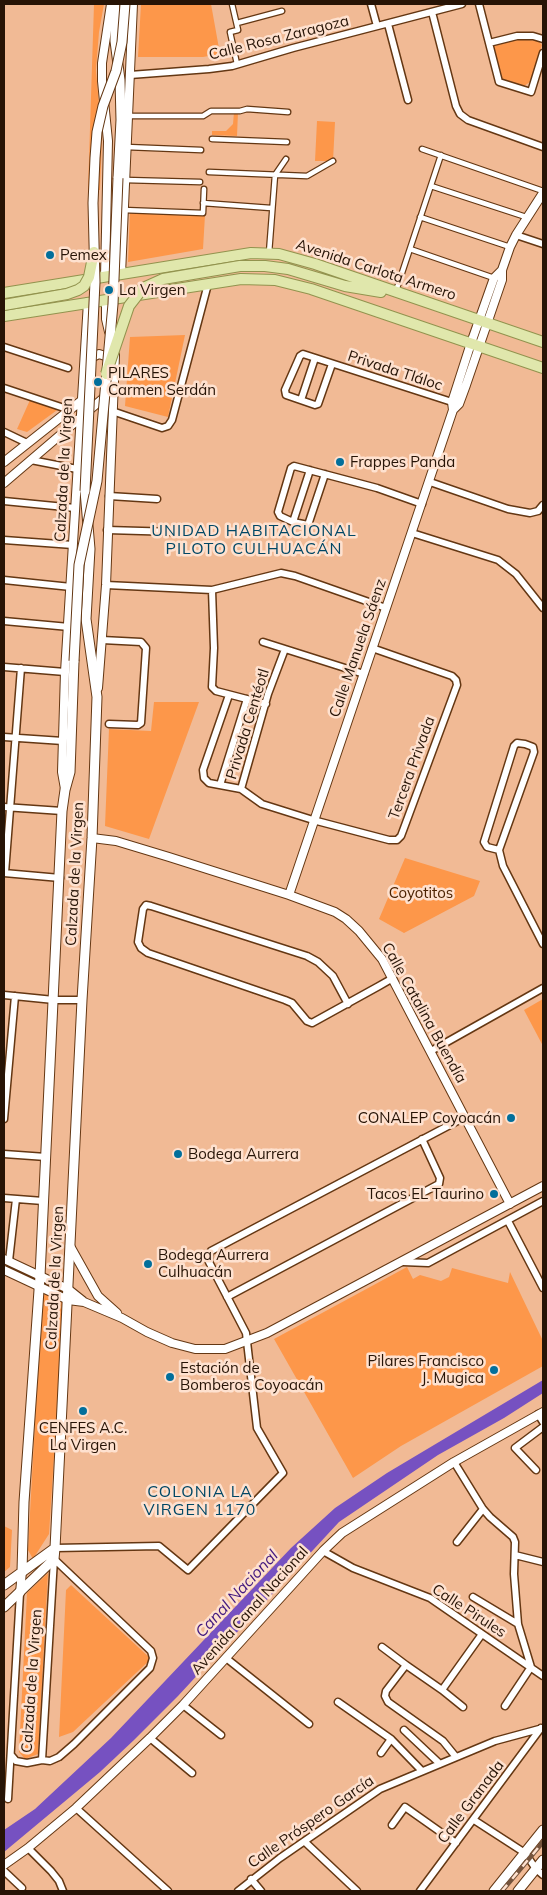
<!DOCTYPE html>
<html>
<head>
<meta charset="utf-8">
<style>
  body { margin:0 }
  #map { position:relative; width:547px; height:1895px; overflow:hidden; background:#f1ba95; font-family:Mulish,sans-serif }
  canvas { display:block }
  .frame { position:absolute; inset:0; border:5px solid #271406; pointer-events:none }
</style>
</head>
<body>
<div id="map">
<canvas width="547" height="1895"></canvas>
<div class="frame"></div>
</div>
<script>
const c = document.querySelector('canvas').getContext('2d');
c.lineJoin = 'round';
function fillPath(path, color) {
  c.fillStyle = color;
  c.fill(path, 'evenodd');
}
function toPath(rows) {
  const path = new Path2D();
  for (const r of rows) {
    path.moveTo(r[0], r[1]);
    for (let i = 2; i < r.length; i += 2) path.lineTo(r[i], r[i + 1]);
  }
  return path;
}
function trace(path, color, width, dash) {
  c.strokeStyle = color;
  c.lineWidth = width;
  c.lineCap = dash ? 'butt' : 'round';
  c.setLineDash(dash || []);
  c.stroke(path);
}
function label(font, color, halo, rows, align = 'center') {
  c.font = font + ' Mulish,sans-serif';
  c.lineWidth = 5;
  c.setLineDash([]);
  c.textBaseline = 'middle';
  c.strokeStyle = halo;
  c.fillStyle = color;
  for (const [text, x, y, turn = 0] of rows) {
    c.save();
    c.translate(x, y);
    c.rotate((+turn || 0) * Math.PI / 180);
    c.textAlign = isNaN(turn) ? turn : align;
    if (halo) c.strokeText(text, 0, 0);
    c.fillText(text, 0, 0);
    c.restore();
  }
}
fillPath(toPath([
  [94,4,104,4,99,32,96,70,102,139,100,190,88,190],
  [141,4,211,4,220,54,203,57,138,57],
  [520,39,538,41,542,45,530,82,524,86,504,81,502,78,494,46],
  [234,112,238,112,237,136,212,135,212,131,226,131,233,124],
  [317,121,335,122,333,161,315,161],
  [130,211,205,215,203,249,128,262],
  [185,335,168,417,125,406,130,337],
  [30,400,60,408,27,432,17,429],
  [154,702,199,702,149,839,105,826,109,729,151,731],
  [405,858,480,881,474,896,404,933,379,919],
  [543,999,543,1046,524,1010],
  [407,1267,413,1279,420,1275,441,1281,449,1277,452,1268,508,1283,510,1272,543,1341,543,1366,401,1446,353,1478,274,1339],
  [42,1292,64,1301,49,1534,33,1559,28,1550],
  [4,1526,12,1530,10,1567,4,1572],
  [48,1573,38,1754,25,1759,19,1752,27,1593],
  [71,1585,151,1659,73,1732,59,1737,66,1590]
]), '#fd974a');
fillPath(toPath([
  [543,1380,543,1393,504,1418,438,1455,339,1522,178,1696,134,1740,100,1772,4,1852,4,1830,35,1809,111,1738,291,1548,335,1508,387,1473]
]), '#7651c1');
const pedestrian = toPath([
  [232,4,238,30,230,32,237,64],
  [237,23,282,11],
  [128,116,203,116,211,111,240,111,247,109,288,112],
  [212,139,287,142],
  [126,147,201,150],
  [422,149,543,191],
  [209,172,307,176,333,161],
  [125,180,200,182],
  [431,186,526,217],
  [203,203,271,208],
  [123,210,203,213,204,189],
  [420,217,510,247],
  [410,249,494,278],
  [269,253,275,175,286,159],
  [396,291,441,155]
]);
const minor = toPath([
  [371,4,377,26],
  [479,4,499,82,531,92,543,53],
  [432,12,456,106,460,114,468,120,543,147],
  [388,24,408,100],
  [489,43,517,36,533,36,543,39],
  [130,75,209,69,232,66,293,48,462,4],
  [516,235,543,244],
  [4,347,68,368],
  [332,364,318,404,315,405,286,395,285,390,300,356,303,354,455,403],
  [4,388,70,410],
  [301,400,315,358],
  [112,411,162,428,168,426,172,420,208,284],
  [4,432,27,443],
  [31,460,77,469],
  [325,474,308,525,293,522,280,516,278,512,291,468,294,466,377,488,422,504],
  [430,482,508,509,530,513,538,511,543,505],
  [109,496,157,499],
  [4,501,75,508],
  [293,522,310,470],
  [107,530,176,532],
  [412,533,498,560,516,574,543,608],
  [4,540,73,545],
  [4,580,71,587],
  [106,585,212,590,281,573,295,576,386,608],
  [212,590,214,648,212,687,216,691,266,704],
  [4,621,69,627],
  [102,640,141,642,146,648,141,723,138,725,109,724],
  [263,642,364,674],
  [4,667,65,672],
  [229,695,203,770,204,778,209,783,241,789],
  [4,737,63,741],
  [220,785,247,699],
  [241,789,262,804,313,820,389,840,397,840,401,836,457,685,456,680,452,676,372,648],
  [241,789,268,694,285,649],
  [4,807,62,811],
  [499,850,487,847,484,842,514,746,517,743,525,744,533,747,534,752,499,850,503,866,543,944],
  [4,873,60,878],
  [5,873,21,668],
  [4,995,54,1000,82,1000],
  [348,1004,333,976,318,962,307,956,151,906,146,905,143,909,138,942,141,948,148,953,285,1000,292,1003,307,1021,312,1023,379,986,393,978],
  [431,1051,543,988],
  [4,1119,15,996],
  [4,1154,46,1157],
  [4,1198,43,1201],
  [508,1221,543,1288],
  [9,1261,16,1199],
  [403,1262,428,1263,543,1201],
  [227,1297,439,1184,440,1178,422,1139],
  [538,1414,543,1422],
  [454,1462,483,1509,490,1517,513,1537,515,1542,514,1574,518,1624,531,1667,505,1706],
  [536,1470,515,1448,543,1427],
  [457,1542,483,1509],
  [55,1548,159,1546,188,1570,283,1473,257,1428,246,1333,209,1262,209,1255,211,1251,465,1117],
  [323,1551,353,1568,430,1598,543,1676],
  [515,1555,543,1562],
  [473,1597,518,1624],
  [382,1647,406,1665],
  [226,1658,309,1724],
  [442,1690,482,1634],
  [338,1702,391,1739,422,1771],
  [183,1705,221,1735],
  [404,1730,440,1764],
  [150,1738,192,1773],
  [381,1753,391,1739],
  [11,1755,16,1761,27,1763,42,1760,50,1761,59,1757,74,1744,150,1668,153,1658,151,1651,54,1559],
  [456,1757,443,1741,388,1702,385,1696,386,1691,406,1665,442,1690,463,1707],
  [42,1760,54,1559],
  [8,1799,20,1593],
  [76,1808,168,1891],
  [474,1820,525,1853,536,1869,543,1875],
  [392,1825,405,1807,456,1843],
  [305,1842,357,1891],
  [28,1848,51,1871,59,1881,63,1891],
  [4,1871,22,1888],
  [251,1879,261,1891],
  [238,1891,280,1858,380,1789,495,1741,543,1728],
  [420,1891,541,1728]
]);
const tertiary = toPath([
  [121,274,133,4],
  [105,276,108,141,102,81,102,63,111,4],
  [106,300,106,319,109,332],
  [89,362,93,357,99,354,111,358,112,361],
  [453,410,452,402,471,343,494,278,502,270],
  [4,462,81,401],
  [4,483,107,395],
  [98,688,106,585,115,355],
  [65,789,62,772,65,672,88,302],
  [92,838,116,841,169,857,289,895,335,912,346,919,359,931,382,959,510,1204],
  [289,895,453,410,459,404,466,385,502,280,502,270,510,247,516,235,543,193],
  [70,1246,98,1296,117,1313],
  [4,1259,68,1289,83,1301],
  [4,1270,68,1300,84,1302,122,1318,147,1332,172,1343,195,1349,225,1349,267,1333,543,1186],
  [20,1593,22,1571],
  [4,1865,28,1848,76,1808,150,1738,183,1705,323,1551,342,1533,454,1462,543,1412]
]);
const secondary = toPath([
  [115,4,115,41,120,80,121,120,118,178],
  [22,1571,24,1502,40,1276,62,811,65,790,70,772,74,661],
  [4,1585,55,1548],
  [4,1607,54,1559,55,1548,82,1000,92,838,97,697,86,619,90,549,85,491],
  [494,1891,543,1830],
  [518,1891,543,1860]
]);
const primary = toPath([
  [240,266,265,266,288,269,345,286,381,292],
  [4,293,251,253,279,254,315,264,543,342],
  [4,316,241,279,275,280,311,289,543,368]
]);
trace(pedestrian, '#643713', 7);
trace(minor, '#643713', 9);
trace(tertiary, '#643713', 10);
trace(secondary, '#643713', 11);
trace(primary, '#92934e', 12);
trace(pedestrian, '#fff', 4.5);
trace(minor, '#fff', 6);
trace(tertiary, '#fff', 8);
trace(secondary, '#fff', 9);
trace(primary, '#e0e7ac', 10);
const rail = toPath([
  [502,1891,543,1842]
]);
trace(rail, '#75543d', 4.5);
trace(rail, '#fee1cf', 2.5, [8]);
const secondaryBridge = toPath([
  [85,491,95,282,93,203,95,158,97,132,103,106,116,71,122,42,125,4],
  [74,661,79,565,97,481,113,304,118,178]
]);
const primaryBridge = toPath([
  [4,305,67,294,78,290,84,286,89,277,94,252],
  [106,374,129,306,143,288,163,279,240,266]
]);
trace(secondaryBridge, '#643713', 11, []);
trace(primaryBridge, '#92934e', 12, []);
trace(secondaryBridge, '#fff', 9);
trace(primaryBridge, '#e0e7ac', 10);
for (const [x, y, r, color] of [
  [50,255,5,"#026f9b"],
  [109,290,5,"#026f9b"],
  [98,382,5,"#026f9b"],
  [340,462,5,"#026f9b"],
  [511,1118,5,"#026f9b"],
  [178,1154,5,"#026f9b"],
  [494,1194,5,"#026f9b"],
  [148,1264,5,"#026f9b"],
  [494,1370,5,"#026f9b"],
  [170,1377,5,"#026f9b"],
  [83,1411,5,"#026f9b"]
]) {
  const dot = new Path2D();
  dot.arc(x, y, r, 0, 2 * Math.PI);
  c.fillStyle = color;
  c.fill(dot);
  trace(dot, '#fee1cf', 2);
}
label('15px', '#271406', '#fee1cf', [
  ["Calle Rosa Zaragoza",279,38,-14],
  ["Avenida Carlota Armero",376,270,18],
  ["Privada Tláloc",395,371,18],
  ["Calzada de la Virgen",64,470,-87],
  ["Calle Manuela Sáenz",358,648,-71],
  ["Privada Centéotl",248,724,-73],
  ["Tercera Privada",412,768,-70],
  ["Calzada de la Virgen",75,874,-87],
  ["Calle Catalina Buendía",424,1013,61],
  ["Calzada de la Virgen",55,1278,-87],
  ["Avenida Canal Nacional",250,1611,-48],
  ["Calle Pirules",469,1611,33],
  ["Calzada de la Virgen",32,1681,-86],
  ["Calle Granada",471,1802,-53],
  ["Calle Próspero García",311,1822,-35]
]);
label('15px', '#271406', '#fee1cf', [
  ["Pemex",60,255],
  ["La Virgen",119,290],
  ["PILARES",108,373],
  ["Carmen Serdán",108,390],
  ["Frappes Panda",350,462],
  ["CONALEP Coyoacán",501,1118,"right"],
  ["Bodega Aurrera",188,1154],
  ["Tacos EL Taurino",484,1194,"right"],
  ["Bodega Aurrera",158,1255],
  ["Culhuacán",158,1272],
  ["Pilares Francisco",484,1361,"right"],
  ["J. Mugica",484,1378,"right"],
  ["Estación de",180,1368],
  ["Bomberos Coyoacán",180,1385],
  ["CENFES A.C.",83,1428,"center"],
  ["La Virgen",83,1445,"center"]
], 'left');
label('15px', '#4c2200', '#fee1cf', [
  ["Coyotitos",421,893]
]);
c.letterSpacing = '1px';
label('16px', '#004765', '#fee1cf', [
  ["UNIDAD HABITACIONAL",254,531],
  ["PILOTO CULHUACÁN",254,549],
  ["COLONIA LA",200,1492],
  ["VIRGEN 1170",200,1510]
]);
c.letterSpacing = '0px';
label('italic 16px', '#42187f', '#fee1cf', [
  ["Canal Nacional",237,1594,-47]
]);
</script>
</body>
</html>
